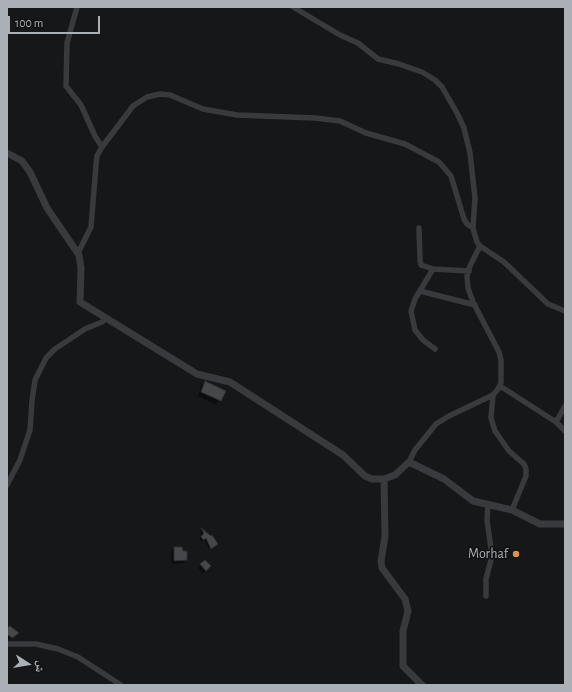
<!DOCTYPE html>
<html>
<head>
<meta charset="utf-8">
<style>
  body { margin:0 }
  #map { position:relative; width:572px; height:692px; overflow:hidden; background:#161718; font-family:"Alegreya Sans","Noto Naskh Arabic",sans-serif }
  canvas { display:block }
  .frame { position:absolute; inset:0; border:8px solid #aab0b6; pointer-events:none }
  .north { position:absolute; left:8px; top:644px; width:40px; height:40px; -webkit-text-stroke:3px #111213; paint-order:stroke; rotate:102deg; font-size:11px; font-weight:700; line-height:16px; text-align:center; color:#aab0b6 }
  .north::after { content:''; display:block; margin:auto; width:14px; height:18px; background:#aab0b6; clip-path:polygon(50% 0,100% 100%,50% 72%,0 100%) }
  .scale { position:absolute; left:8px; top:16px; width:92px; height:18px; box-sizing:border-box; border:2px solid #aab0b6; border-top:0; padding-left:5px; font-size:12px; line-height:14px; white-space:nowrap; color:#aab0b6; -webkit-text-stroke:3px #111213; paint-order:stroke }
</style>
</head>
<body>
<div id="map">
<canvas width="572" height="692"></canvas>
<div class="frame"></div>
<div class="north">ش</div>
<div class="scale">100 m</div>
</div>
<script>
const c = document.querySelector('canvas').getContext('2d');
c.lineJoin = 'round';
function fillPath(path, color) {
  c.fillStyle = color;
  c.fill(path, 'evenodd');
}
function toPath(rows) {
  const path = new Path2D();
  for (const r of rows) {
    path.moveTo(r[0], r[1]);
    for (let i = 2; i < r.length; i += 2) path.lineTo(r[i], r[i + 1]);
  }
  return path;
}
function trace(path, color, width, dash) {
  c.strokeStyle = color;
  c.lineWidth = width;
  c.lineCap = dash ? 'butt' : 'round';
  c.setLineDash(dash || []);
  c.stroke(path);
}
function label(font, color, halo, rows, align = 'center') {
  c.font = font + ' "Alegreya Sans",sans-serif';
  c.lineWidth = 3.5;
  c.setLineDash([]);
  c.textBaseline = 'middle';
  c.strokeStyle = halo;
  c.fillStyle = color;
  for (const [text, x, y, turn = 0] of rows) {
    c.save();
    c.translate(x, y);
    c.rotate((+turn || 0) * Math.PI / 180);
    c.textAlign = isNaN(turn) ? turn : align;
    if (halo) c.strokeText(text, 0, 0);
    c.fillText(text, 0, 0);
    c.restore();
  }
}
fillPath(toPath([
  [205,382,224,391,216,405,198,396,201,386],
  [201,529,216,544,209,549,204,539,201,541,199,539,202,536,200,531],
  [174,548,181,548,186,560,183,563,172,564,171,551],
  [205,561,209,566,203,573,198,568],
  [7,629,15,635,8,640,7,639]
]), '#0007');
const building = toPath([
  [205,381,226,391,221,401,201,392,205,381],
  [201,528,211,536,212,535,218,544,211,549,206,538,204,540,201,537,204,533,201,528],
  [174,547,182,547,183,551,187,551,187,560,174,561,174,547],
  [205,560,211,566,206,571,200,564,205,560],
  [10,626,19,633,12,638,7,634,7,628,10,626]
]);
fillPath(building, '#46474a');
trace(building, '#313134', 1);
trace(toPath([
  [77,7,67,43,66,86,81,105,95,136,102,147,97,156,96,165,91,227,78,253],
  [293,7,340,35,358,43,378,59,399,64,422,72,435,80,442,87,457,113,464,128,470,153,475,198,473,228,477,242,480,246,504,262,548,304,565,311],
  [102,147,133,106,147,97,160,94,170,95,203,109,237,115,315,118,340,121,366,133,405,144,439,162,451,176,464,219,467,224,473,228],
  [419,228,420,260,421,265,433,269,469,271],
  [433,269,415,299,411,311,415,330,423,340,435,349],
  [420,291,475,305],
  [500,386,556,422,565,431],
  [493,395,491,418,495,431,509,451,524,464,526,469,526,476,512,510],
  [556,422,565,406],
  [409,462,415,450,436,424,449,416,493,395,498,389,501,383,501,360,499,352,473,302,468,288,467,276,470,266,480,246],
  [7,485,20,460,30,430,32,401,35,380,46,358,55,349,85,329,102,322,106,318],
  [486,596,486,579,492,556,487,520,488,505],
  [7,644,36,644,58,649,78,657,121,685]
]), '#383a3d', 5.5);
trace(toPath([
  [7,153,22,161,30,172,47,208,79,255,81,268,80,302,197,374,230,382,343,455,365,476,372,479,384,479,395,475,409,462,444,479,473,501,512,510,540,524,565,524],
  [384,479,385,536,381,561,382,568,405,599,408,611,403,631,403,666,422,685]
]), '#383a3d', 7);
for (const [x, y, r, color] of [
  [516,554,4,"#dd9149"]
]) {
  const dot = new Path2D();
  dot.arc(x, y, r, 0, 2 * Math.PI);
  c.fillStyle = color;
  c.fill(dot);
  trace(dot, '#111213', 1.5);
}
label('14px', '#aab0b6', '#111213', [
  ["Morhaf",508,554]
], 'right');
</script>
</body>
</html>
